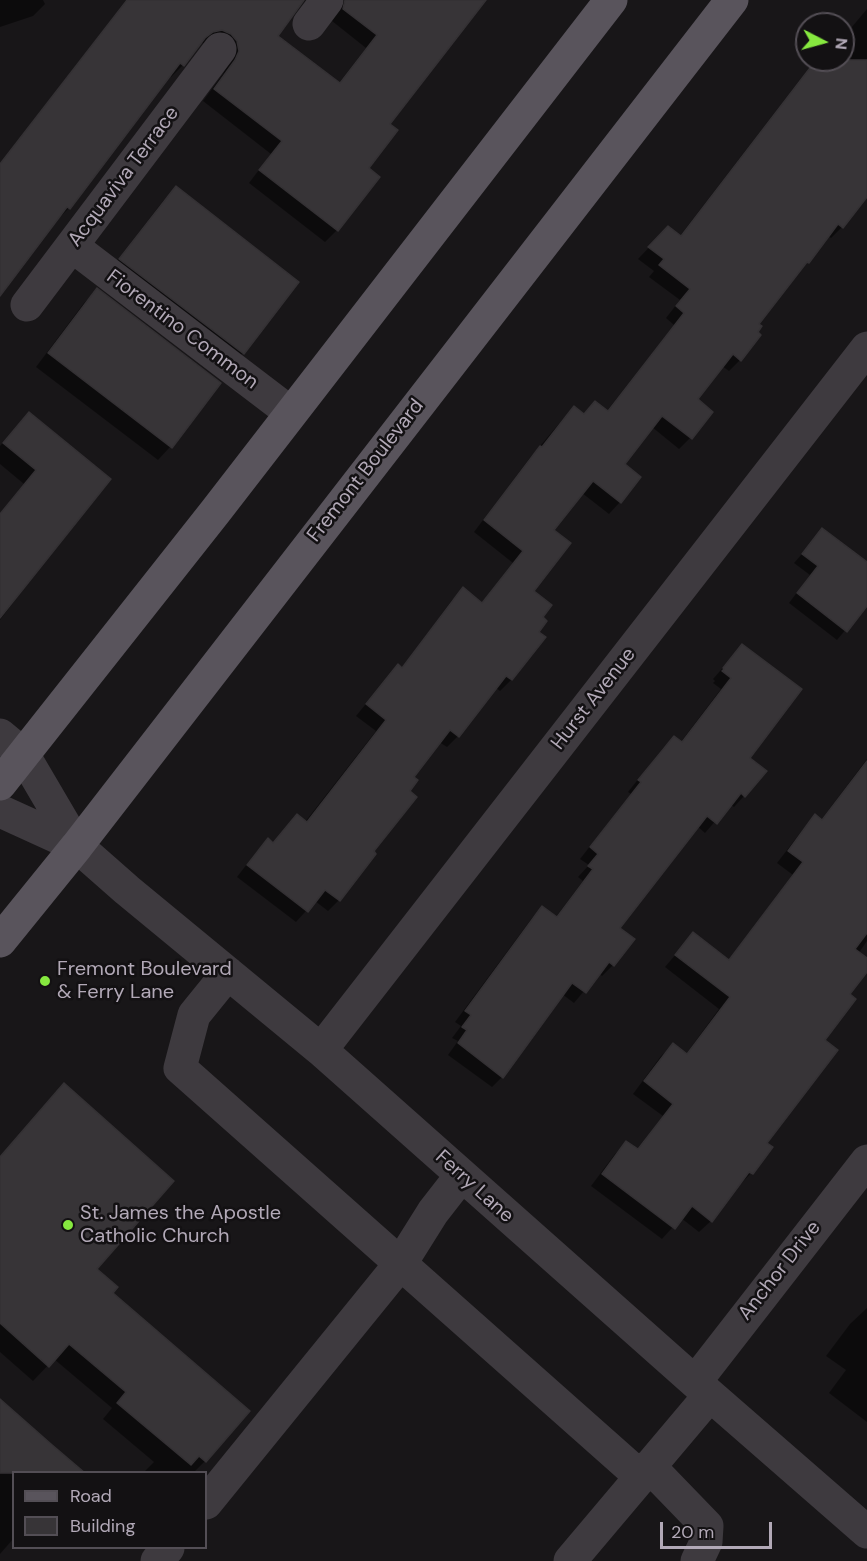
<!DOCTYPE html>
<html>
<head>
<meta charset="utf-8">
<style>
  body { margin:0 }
  #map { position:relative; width:867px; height:1561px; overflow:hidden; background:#181618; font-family:"DM Sans",sans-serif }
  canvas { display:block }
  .legend { position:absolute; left:12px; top:1471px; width:195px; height:78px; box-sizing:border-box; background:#131113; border:2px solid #534e55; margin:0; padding:8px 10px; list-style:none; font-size:18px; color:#b2a9b7 }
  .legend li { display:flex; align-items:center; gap:12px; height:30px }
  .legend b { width:30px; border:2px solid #534e55 }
  .north { position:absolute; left:795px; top:12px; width:60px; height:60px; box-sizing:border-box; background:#131113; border:2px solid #534e55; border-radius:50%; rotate:96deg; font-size:16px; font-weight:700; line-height:24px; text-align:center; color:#b2a9b7 }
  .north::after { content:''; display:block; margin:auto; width:21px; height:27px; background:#86e83f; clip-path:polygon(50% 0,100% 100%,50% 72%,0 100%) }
  .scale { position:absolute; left:660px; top:1522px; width:112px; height:27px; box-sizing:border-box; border:3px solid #b2a9b7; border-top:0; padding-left:8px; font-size:18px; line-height:21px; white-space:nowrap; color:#b2a9b7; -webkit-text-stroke:4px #131113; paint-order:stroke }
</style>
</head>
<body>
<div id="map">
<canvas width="867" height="1561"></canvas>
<ul class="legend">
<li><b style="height:8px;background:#59545c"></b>Road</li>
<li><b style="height:16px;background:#373437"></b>Building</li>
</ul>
<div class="north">N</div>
<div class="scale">20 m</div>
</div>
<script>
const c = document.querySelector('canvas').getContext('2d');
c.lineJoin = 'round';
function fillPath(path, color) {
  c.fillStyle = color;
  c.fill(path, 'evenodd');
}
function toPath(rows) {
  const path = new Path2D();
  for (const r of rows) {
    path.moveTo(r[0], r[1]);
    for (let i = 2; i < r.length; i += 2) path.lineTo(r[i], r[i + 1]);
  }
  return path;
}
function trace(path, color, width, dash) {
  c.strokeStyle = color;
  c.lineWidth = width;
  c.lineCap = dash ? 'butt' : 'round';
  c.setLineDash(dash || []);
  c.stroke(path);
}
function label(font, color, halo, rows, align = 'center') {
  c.font = font + ' "DM Sans",sans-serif';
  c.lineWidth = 5;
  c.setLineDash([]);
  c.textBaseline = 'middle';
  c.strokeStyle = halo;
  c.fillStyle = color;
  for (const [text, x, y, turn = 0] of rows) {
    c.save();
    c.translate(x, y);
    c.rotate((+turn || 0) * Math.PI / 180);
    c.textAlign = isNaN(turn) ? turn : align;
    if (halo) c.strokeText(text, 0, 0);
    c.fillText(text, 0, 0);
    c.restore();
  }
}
fillPath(toPath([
  [0,0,43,0,45,4,33,16,0,27],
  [126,0,302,0,276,37,338,84,366,48,332,21,334,15,329,0,484,0,388,124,337,230,325,242,249,183,271,154,203,101,223,74,227,65,209,42,199,44,183,65,171,77,168,75,69,208,57,220,0,293,0,164],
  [867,9,867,186,862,202,842,227,831,238,828,236,757,324,740,360,729,371,722,366,696,400,690,438,679,449,652,427,623,464,639,477,620,502,609,514,582,493,552,530,532,591,541,617,537,632,544,638,511,680,500,691,495,687,458,736,447,747,439,742,411,777,371,852,374,854,339,900,328,911,315,901,296,922,237,877,257,851,268,840,272,844,297,816,305,822,376,731,356,716,387,678,398,666,401,669,452,600,463,589,481,604,513,563,474,532,529,459,563,419,575,408,583,414,595,403,606,412,674,325,666,318,680,300,649,277,654,271,638,259,657,239,679,237,815,60,843,60,843,32,846,34],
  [176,188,243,353,230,365,108,272,163,201],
  [97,290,219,384,170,447,158,460,36,367,84,303],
  [29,414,109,479,24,585,26,586,0,620,0,513,24,484,0,464,0,446],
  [823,530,867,563,867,604,837,640,789,603,810,575,794,563],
  [742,646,748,758,744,796,734,807,730,804,705,833,697,826,618,928,613,965,602,976,599,973,574,1003,562,994,502,1077,492,1087,448,1055,458,1041,452,1038,461,1026,455,1022,532,918,542,908,555,918,583,881,578,877,589,865,580,859,631,794,628,792,663,748,674,738,680,743,721,689,713,683,715,681,713,679],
  [867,759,867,941,858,954,867,960,867,969,848,995,765,1143,751,1173,740,1185,739,1184,711,1221,699,1232,681,1218,662,1239,591,1186,615,1154,626,1143,636,1150,663,1116,633,1094,661,1056,673,1045,686,1054,719,1009,665,967,693,934,728,961,793,875,777,863,804,828,815,816,821,820],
  [64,1085,95,1269,205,1461,194,1472,144,1472,154,1462,103,1419,112,1408,54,1359,33,1381,0,1352,0,1157],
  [867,1308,867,1422,829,1393,846,1370,826,1356,850,1324],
  [0,1401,14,1472,14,1538,0,1554]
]), '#0007');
const building = toPath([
  [127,0,304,0,278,36,340,83,377,35,343,9,345,0,486,0,390,124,398,130,369,168,380,177,338,231,259,170,282,141,214,89,235,60,239,51,237,41,231,34,222,30,213,32,205,38,184,66,180,63,70,209,67,207,0,296,0,164,127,0],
  [816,60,867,60,867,197,843,228,838,224,809,263,807,262,759,324,762,326,758,332,761,335,741,361,733,354,698,399,713,412,692,439,662,416,625,464,641,477,621,503,593,481,554,530,571,543,534,591,552,605,543,617,547,621,539,632,546,637,512,680,506,676,459,737,450,730,414,777,418,780,410,791,417,797,374,851,376,854,340,901,325,890,308,912,247,865,268,838,273,843,297,814,307,822,386,720,366,704,398,664,402,668,463,587,482,603,523,551,484,520,540,446,542,447,574,406,584,414,595,401,608,411,684,313,676,306,690,289,659,265,664,259,648,247,668,226,681,236,816,60],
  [176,186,299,282,244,354,119,259,176,186],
  [97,288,221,383,172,448,48,353,97,288],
  [29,412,111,479,0,618,0,514,36,470,3,443,29,412],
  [822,528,867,562,867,606,847,632,797,593,818,566,802,554,822,528],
  [742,644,802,689,750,758,767,771,745,797,741,793,717,824,707,816,620,928,635,939,614,966,609,962,586,993,572,983,503,1078,458,1043,467,1030,462,1027,471,1015,465,1011,542,906,557,917,593,869,588,866,598,854,590,847,641,782,638,780,674,736,682,742,731,678,722,671,724,669,723,668,742,644],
  [867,761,867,933,855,949,867,958,867,972,850,994,856,999,825,1040,838,1050,767,1143,773,1147,753,1174,749,1172,712,1222,692,1206,675,1229,602,1174,626,1141,638,1149,673,1104,644,1081,673,1043,687,1054,730,997,675,955,693,932,729,960,803,862,788,851,815,814,822,820,867,761],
  [64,1083,174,1181,97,1269,118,1287,113,1293,250,1411,206,1462,199,1456,191,1465,117,1403,126,1392,69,1344,49,1367,0,1323,0,1157,64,1083],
  [0,1399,51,1444,85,1473,0,1473,0,1399]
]);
fillPath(building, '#373437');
trace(building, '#343134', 1.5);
trace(toPath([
  [309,24,327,0],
  [72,246,291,413],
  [27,305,220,49],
  [0,735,23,754,77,846],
  [0,811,77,846,127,890,321,1050,695,1382,867,1532],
  [228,973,194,1015,180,1068,641,1477],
  [321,1050,867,348],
  [695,1382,867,1161],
  [649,1466,707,1526,706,1542,697,1561],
  [206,1503,401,1263,433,1212,461,1176],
  [157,1561,168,1548],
  [570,1561,710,1395]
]), '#3e3a3f', 33);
trace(toPath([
  [0,784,215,512,611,0],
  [0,941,77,846,732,0]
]), '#59545c', 33);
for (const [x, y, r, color] of [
  [45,981,6,"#86e83f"],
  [68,1225,6,"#86e83f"]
]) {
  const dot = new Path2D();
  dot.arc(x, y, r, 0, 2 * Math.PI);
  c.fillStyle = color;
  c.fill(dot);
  trace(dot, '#131113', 2);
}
label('20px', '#b2a9b7', '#131113', [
  ["Acquaviva Terrace",124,177,-53],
  ["Fiorentino Common",182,330,37],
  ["Fremont Boulevard",366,471,-52],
  ["Hurst Avenue",594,699,-52],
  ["Ferry Lane",474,1187,42],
  ["Anchor Drive",780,1271,-52]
]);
label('20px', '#b2a9b7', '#131113', [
  ["Fremont Boulevard",57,970],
  ["& Ferry Lane",57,993],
  ["St. James the Apostle",80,1214],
  ["Catholic Church",80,1237]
], 'left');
</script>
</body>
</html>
